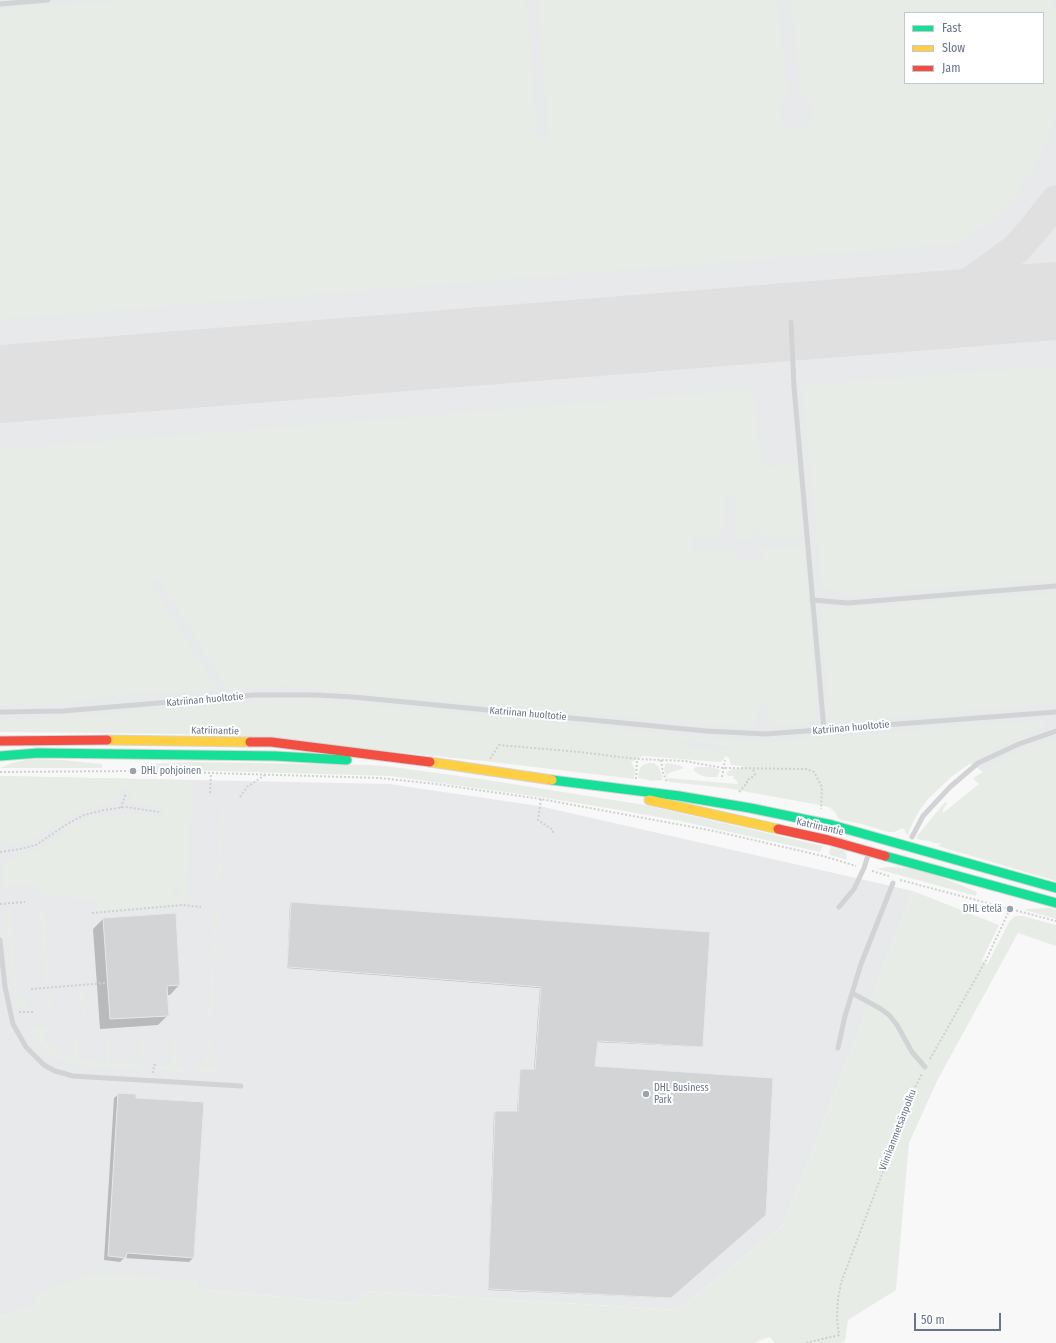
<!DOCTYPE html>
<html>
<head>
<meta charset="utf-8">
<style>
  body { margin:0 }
  #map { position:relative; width:1056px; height:1343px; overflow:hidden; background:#f8f8f8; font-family:"Fira Sans Condensed",sans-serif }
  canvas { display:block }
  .legend { position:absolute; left:904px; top:12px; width:140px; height:72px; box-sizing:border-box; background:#fff; border:1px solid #c2c7d0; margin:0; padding:5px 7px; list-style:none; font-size:12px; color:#677489 }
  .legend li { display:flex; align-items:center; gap:8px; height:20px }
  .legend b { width:20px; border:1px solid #c2c7d0 }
  .scale { position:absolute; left:914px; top:1313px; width:87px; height:18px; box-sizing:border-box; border:2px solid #677489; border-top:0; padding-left:5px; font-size:12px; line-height:14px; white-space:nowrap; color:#677489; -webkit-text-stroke:3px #fff; paint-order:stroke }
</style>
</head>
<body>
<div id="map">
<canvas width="1056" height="1343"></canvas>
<ul class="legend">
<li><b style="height:5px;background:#16e098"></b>Fast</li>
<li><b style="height:5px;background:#ffcf43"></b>Slow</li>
<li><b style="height:5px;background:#f24e42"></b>Jam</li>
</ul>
<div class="scale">50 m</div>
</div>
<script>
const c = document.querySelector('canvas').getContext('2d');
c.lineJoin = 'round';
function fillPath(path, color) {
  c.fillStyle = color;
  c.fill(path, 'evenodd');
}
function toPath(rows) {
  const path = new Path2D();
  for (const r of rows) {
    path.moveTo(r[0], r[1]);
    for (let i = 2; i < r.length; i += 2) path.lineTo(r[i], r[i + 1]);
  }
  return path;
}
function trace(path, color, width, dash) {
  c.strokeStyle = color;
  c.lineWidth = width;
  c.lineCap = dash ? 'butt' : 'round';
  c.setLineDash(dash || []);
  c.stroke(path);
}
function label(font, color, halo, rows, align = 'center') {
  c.font = font + ' "Fira Sans Condensed",sans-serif';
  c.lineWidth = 4;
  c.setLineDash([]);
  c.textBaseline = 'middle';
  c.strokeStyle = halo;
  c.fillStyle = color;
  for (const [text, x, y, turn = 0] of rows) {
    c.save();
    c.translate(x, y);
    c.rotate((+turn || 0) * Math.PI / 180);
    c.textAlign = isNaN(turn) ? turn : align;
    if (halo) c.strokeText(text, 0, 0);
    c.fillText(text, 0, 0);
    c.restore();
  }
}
fillPath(toPath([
  [0,0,1056,0,1056,819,940,744,687,754,0,721],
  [905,13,1043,13,1043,83,905,83],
  [0,776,389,784,539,806,913,891,783,1226,678,1310,365,1291,357,1304,196,1289,195,1281,33,1307,0,1317]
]), '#e8e9ea');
fillPath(toPath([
  [131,0,526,0,537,138,549,139,539,0,777,0,788,94,780,106,779,112,782,121,786,125,796,130,806,127,809,124,812,120,814,109,806,96,801,94,791,0,1052,0,1056,17,1056,111,1047,140,1032,170,1013,197,990,220,961,243,0,319,0,10],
  [905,13,1043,13,1043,83,905,83],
  [1056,366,1056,579,846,595,822,588,802,386],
  [753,390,761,466,797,465,803,535,762,537,760,529,752,530,754,538,735,539,734,533,736,529,737,507,735,496,726,496,724,529,714,538,692,536,693,551,736,551,737,560,763,559,761,549,804,546,816,695,816,716,813,722,805,725,779,726,769,717,769,708,761,704,758,707,756,724,753,728,285,686,228,690,159,579,150,583,219,691,127,694,46,705,0,705,0,450],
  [1056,593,1056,703,835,722,832,721,829,712,821,610],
  [276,701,314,701,427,710,590,727,748,742,772,742,1044,720,1044,727,991,749,951,777,927,800,918,813,907,835,903,828,894,832,888,832,862,824,841,820,838,818,835,812,829,807,819,805,726,788,669,782,664,770,665,764,667,763,679,765,684,768,669,773,667,775,668,778,737,784,738,782,733,778,734,776,728,776,726,773,732,769,740,769,743,766,731,765,729,758,726,756,721,762,718,762,643,756,631,762,635,770,634,779,484,761,270,739,181,734,0,732,0,719,54,718],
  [690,740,737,748,738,750,694,750,687,748,682,745,682,741],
  [1056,738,1056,881,938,846,941,843,934,843,929,841,917,839,917,836,945,802,947,803,943,810,943,813,979,784,973,778,999,762,1023,750],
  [30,759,62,760,102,764,102,768,0,768,12,763],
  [194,762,368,765,386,766,481,779,645,805,823,846,820,852,680,821,613,809,540,797,390,776,144,769,144,766,149,764],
  [648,763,654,763,659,767,663,780,652,781,639,778,638,776,640,768,643,765],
  [695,767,711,767,720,770,717,777,707,777,700,775,693,770],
  [0,776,186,780,192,787,186,901,183,903,98,910,97,899,44,896,35,886,7,884,7,892,3,888,2,869,12,858,41,849,87,818,129,814,162,816,163,808,136,804,132,801,130,790,122,788,118,797,114,801,76,812,29,841,22,843,10,843,0,837],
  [174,888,181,888,180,900,174,899],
  [221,809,224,809,223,832,220,832],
  [219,836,223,836,221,858,218,858],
  [831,847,842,850,846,853,847,860,830,855,829,852],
  [218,862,221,862,220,885,216,884],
  [887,867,911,868,929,872,977,892,976,896,877,869],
  [913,891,999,925,982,960,987,965,1009,922,1015,916,1023,916,1056,925,1056,946,1018,933,937,1081,909,1143,896,1290,848,1320,845,1341,841,1343,775,1343,770,1337,754,1343,0,1343,0,1317,33,1307,38,1294,65,1283,99,1274,195,1281,196,1289,357,1304,365,1291,678,1310,783,1226],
  [1050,908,1056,910,1056,919,1025,910,1026,909],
  [6,911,10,911,17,998,26,997,27,1011,22,1010,18,1005,13,985],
  [40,912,44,912,49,985,46,985],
  [215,912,218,912,217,937,213,936],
  [213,942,216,942,215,963,212,963],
  [211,966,215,966,213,989,210,989],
  [79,987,83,987,85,1017,82,1017],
  [46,990,49,990,51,1011,48,1012],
  [210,992,213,992,212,1016,208,1016],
  [37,1026,46,1027,44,1046,57,1047,57,1055,73,1057,74,1036,79,1037,78,1061,106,1063,107,1042,110,1042,109,1063,139,1065,141,1040,144,1040,143,1065,150,1066,149,1070,75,1065,64,1062,49,1053,35,1038,31,1031,32,1028],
  [207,1037,210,1037,209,1068,218,1069,217,1072,215,1073,198,1072,197,1071,197,1068,206,1068],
  [174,1039,177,1039,176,1067,184,1067,184,1072,156,1070,156,1066,171,1067]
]), '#e8ece6');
fillPath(toPath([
  [291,903,709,933,702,1046,700,1047,597,1042,594,1067,765,1214,669,1298,488,1290,494,1113,496,1112,517,1112,520,1071,521,1070,534,1070,540,988,287,968,290,904],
  [175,914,179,985,170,995,167,995,168,1015,158,1025,100,1029,93,929,103,919],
  [119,1094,135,1099,194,1257,189,1262,124,1258,120,1262,104,1260,114,1098]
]), '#0003');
trace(toPath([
  [867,316,919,303,945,294,972,281,993,266,1016,249,1033,230,1056,201]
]), '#e0e0e1', 31);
trace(toPath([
  [0,384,1056,301]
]), '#e0e0e1', 78);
const building = toPath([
  [291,902,710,932,703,1047,598,1041,595,1066,773,1078,766,1215,671,1298,488,1289,495,1111,518,1111,520,1069,535,1069,541,987,287,967,291,902],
  [176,913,180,985,167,986,169,1016,110,1019,103,918,176,913],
  [118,1093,136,1094,136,1098,204,1102,194,1258,127,1253,126,1258,108,1256,118,1093]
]);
fillPath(building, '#d3d4d5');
trace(building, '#e8e8e8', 1);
const fast = toPath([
  [0,756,38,753,275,756,347,760],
  [552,780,679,796,750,808,832,825,1056,888],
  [885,856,1056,903]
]);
const slow = toPath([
  [107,740,250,742],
  [430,762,552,780],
  [649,800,778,829]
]);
const jam = toPath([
  [0,741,107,740],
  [250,742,271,742,430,762],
  [778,829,828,840,885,856]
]);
trace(fast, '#d3d5d7', 11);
trace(slow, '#d3d5d7', 11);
trace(jam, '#d3d5d7', 11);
trace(toPath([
  [490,759,499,745,580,752,637,759,685,761,723,768,806,769,814,772,822,787,821,809],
  [661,760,663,773,667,782],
  [0,772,133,771,211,773,380,778,436,784,541,799,714,831,823,856,856,866],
  [722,777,725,760],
  [636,779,637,759],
  [739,792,747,783,747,780,754,776,755,774,752,768],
  [210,793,211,773],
  [240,797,247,787,265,775],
  [541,799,538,820,553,830,553,834],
  [121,808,126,793],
  [0,852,20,849,36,845,67,824,84,815,104,810,126,807,159,812],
  [872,871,889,876],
  [900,880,1056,921],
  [0,904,25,902],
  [92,913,183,905,201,907],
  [31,989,106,983],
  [19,1012,34,1012],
  [930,1059,985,962,1010,909],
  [153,1073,154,1065,158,1065],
  [806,1343,839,1335,837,1319,838,1299,841,1283,914,1089,922,1074]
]), '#d0d0d1', 2, [2, 2]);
trace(toPath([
  [0,4,48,0],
  [791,322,794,387,824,730],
  [812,600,848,603,1056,586],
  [0,712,63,711,254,695,316,695,353,697,706,731,766,734,1056,712],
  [912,837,923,816,950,787,978,763,1019,744,1056,731],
  [839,907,854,889,864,868,869,852],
  [0,940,5,987,13,1024,26,1047,44,1065,55,1071,73,1076,241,1086],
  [852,993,881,1009,889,1015,897,1025,912,1052,925,1067],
  [838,1048,845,1016,861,964,893,883]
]), '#d2d3d4', 5);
trace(fast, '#16e098', 9);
trace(slow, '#ffcf43', 9);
trace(jam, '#f24e42', 9);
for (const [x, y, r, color] of [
  [133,771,4,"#9aa2b0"],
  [1010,909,4,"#9aa2b0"],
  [646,1094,4,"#9aa2b0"]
]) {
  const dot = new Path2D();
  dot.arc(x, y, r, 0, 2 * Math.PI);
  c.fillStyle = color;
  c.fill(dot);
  trace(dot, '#fff', 1.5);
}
label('10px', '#677489', '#fff', [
  ["Katriinan huoltotie",205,700,-5],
  ["Katriinan huoltotie",528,714,5],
  ["Katriinan huoltotie",851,728,-5],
  ["Katriinantie",215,731,1],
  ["Katriinantie",820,827,13],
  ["Viinikanmetsänpolku",898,1130,-69]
]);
label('10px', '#677489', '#fff', [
  ["DHL pohjoinen",141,771],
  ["DHL etelä",1002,909,"right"],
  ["DHL Business",654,1088],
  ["Park",654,1100]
], 'left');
</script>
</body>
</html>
